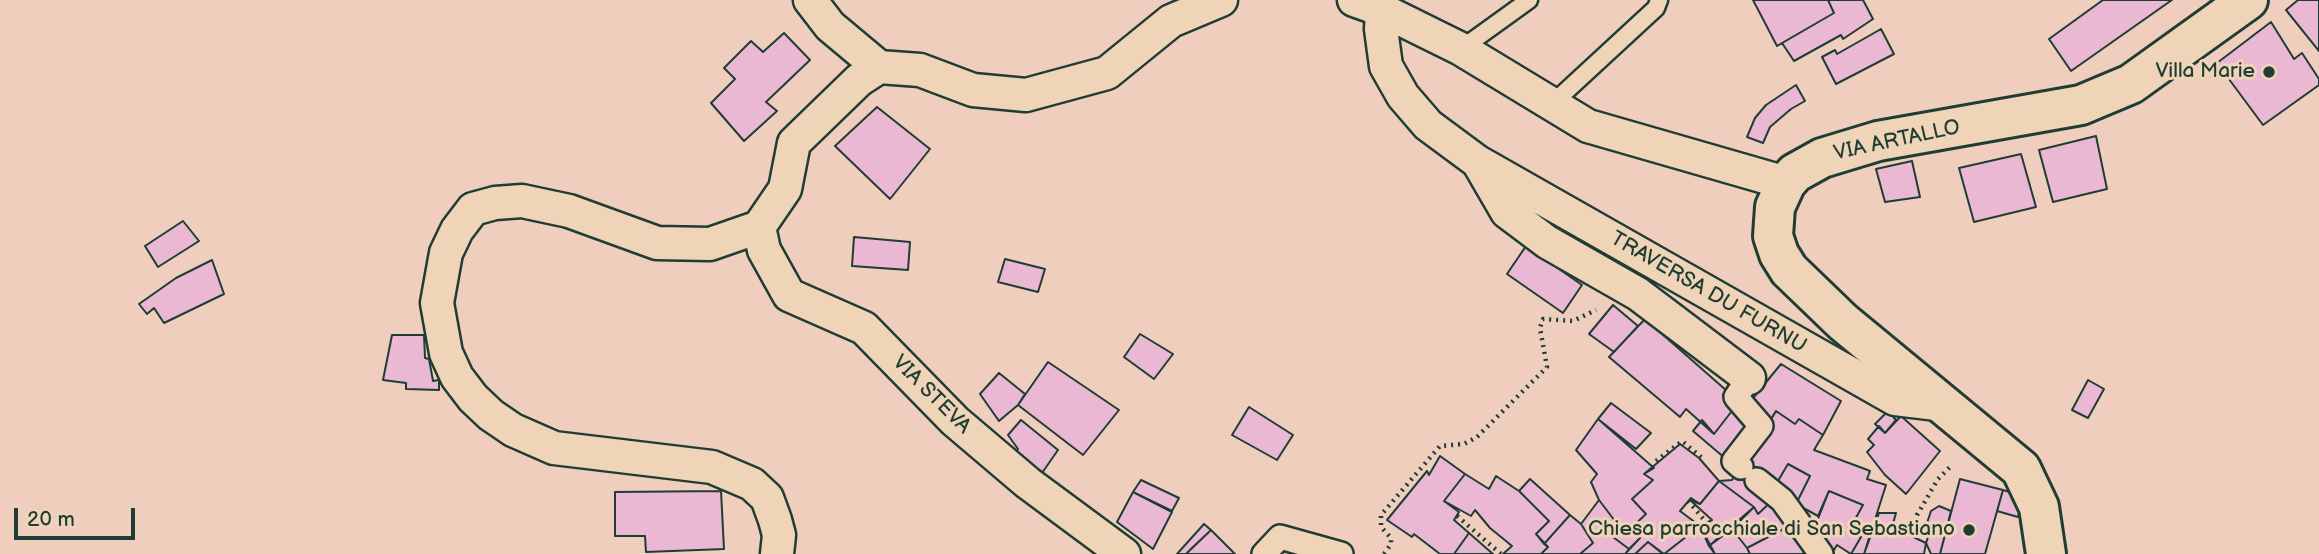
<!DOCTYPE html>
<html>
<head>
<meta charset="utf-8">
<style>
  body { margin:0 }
  #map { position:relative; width:2319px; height:554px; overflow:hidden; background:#efcebd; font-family:"Balsamiq Sans",sans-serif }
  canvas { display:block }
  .scale { position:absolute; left:14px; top:508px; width:121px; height:32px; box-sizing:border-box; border:4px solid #1f3d34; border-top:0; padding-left:9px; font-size:21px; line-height:24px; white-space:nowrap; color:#1f3d34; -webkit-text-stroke:5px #f0d4b7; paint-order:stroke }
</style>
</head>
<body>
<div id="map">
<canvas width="2319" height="554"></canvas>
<div class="scale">20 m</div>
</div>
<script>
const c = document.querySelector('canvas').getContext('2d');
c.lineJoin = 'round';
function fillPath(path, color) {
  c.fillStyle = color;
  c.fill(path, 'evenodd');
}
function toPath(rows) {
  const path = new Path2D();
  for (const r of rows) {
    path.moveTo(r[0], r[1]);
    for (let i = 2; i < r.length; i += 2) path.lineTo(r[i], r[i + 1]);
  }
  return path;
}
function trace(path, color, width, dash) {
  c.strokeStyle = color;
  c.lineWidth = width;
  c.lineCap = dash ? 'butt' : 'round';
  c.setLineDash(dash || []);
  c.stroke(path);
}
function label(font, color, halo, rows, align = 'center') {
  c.font = font + ' "Balsamiq Sans",sans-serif';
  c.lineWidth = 6;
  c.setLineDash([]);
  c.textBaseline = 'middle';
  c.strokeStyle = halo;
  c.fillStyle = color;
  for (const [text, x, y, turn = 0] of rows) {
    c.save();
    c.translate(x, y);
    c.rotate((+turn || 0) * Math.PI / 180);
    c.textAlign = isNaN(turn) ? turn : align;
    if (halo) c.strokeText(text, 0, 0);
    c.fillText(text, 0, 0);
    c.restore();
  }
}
const building = toPath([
  [1753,0,1828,0,1834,13,1777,46,1753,0],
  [1828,0,1863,0,1873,19,1843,39,1841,35,1794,61,1782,43,1834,13,1828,0],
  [2103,0,2172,0,2071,71,2049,39,2103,0],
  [2298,0,2319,0,2319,51,2286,10,2298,0],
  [2271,22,2294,59,2302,53,2319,79,2319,85,2263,125,2217,63,2271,22],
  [1881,29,1894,54,1836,84,1822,57,1835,50,1837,54,1881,29],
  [784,33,810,60,766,102,777,111,744,141,711,103,735,79,724,68,751,41,763,52,784,33],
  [1796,85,1805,101,1791,109,1770,127,1763,143,1747,137,1755,118,1766,105,1796,85],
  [877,107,930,149,890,199,835,146,877,107],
  [2096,136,2107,189,2053,202,2039,150,2096,136],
  [2021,154,2036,207,1974,222,1959,168,2021,154],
  [1912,161,1920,197,1885,202,1876,169,1912,161],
  [183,221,199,241,158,267,145,246,183,221],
  [854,237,910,242,908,270,852,266,854,237],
  [1526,246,1582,285,1563,313,1507,274,1526,246],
  [1005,259,1045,269,1038,292,998,282,1005,259],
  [212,260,224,294,164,323,154,308,147,314,139,304,176,278,212,260],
  [1613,305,1638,326,1614,352,1589,334,1613,305],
  [1645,319,1727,391,1723,395,1735,407,1714,434,1686,409,1680,417,1609,357,1645,319],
  [1140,334,1173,354,1154,379,1124,357,1140,334],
  [392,335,424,335,425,358,429,359,433,381,439,380,439,390,406,389,406,383,383,380,392,335],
  [1048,362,1119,410,1083,455,1018,405,1048,362],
  [1781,364,1841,401,1823,435,1799,419,1795,424,1776,411,1769,423,1749,403,1781,364],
  [999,373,1025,394,1018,405,999,421,980,394,999,373],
  [2088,380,2104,389,2088,418,2072,410,2088,380],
  [1611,403,1651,433,1636,449,1598,419,1611,403],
  [1249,407,1293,435,1277,460,1232,435,1249,407],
  [1735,407,1756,424,1726,459,1693,431,1702,420,1714,434,1735,407],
  [1776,411,1795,424,1799,419,1823,435,1814,450,1865,469,1870,471,1867,479,1886,485,1864,554,1851,554,1861,537,1848,532,1863,505,1829,491,1818,516,1796,504,1810,476,1788,464,1775,486,1774,499,1758,514,1754,507,1719,481,1732,480,1776,411],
  [1888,411,1896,420,1885,433,1875,424,1888,411],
  [1901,416,1940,451,1906,494,1885,475,1867,452,1874,445,1868,439,1879,426,1885,433,1901,416],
  [1598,419,1654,468,1644,474,1653,480,1632,499,1646,514,1629,530,1640,538,1629,549,1609,534,1618,525,1599,500,1591,482,1597,474,1576,450,1598,419],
  [1021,420,1058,450,1042,473,1016,452,1018,449,1008,435,1021,420],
  [1680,444,1699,458,1719,481,1700,504,1691,498,1680,511,1700,526,1664,554,1648,542,1635,554,1625,554,1640,538,1629,530,1646,514,1632,499,1653,480,1644,474,1680,444],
  [1440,456,1465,474,1444,501,1459,512,1454,520,1469,533,1454,554,1440,554,1414,534,1412,537,1387,520,1427,471,1429,475,1440,456],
  [1788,464,1810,476,1796,504,1775,486,1788,464],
  [1465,474,1489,489,1496,476,1519,491,1549,521,1536,534,1548,547,1541,554,1503,554,1512,546,1490,528,1475,510,1471,516,1444,501,1465,474],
  [1530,479,1570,515,1544,544,1536,534,1549,521,1519,491,1530,479],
  [1960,479,2003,490,1985,554,1940,554,1960,479],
  [1141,480,1179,498,1172,511,1133,492,1141,480],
  [1719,481,1754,507,1709,546,1700,526,1712,520,1690,500,1700,504,1719,481],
  [2003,490,2023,496,2018,517,1997,511,2003,490],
  [721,491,724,549,646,552,645,536,615,536,615,492,721,491],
  [1829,491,1863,505,1848,532,1861,537,1851,554,1837,545,1834,550,1817,542,1814,529,1829,491],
  [1133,492,1172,512,1153,549,1117,522,1133,492],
  [1774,499,1795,523,1747,548,1732,529,1754,507,1758,514,1774,499],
  [1599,500,1618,525,1609,534,1629,549,1625,554,1580,554,1593,543,1581,524,1599,500],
  [1939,506,1951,511,1940,554,1931,554,1926,543,1930,531,1927,523,1931,511,1939,506],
  [1879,513,1896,513,1892,527,1926,543,1924,554,1864,554,1879,513],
  [1570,515,1581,524,1593,543,1580,554,1541,554,1548,547,1544,544,1570,515],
  [1795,523,1804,554,1750,554,1747,548,1795,523],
  [1204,524,1211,530,1186,554,1177,554,1204,524],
  [1700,526,1715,554,1664,554,1677,544,1700,526],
  [1732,529,1747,548,1750,554,1715,554,1709,546,1732,529],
  [1211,530,1235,554,1186,554,1192,548,1211,530],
  [1469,533,1493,554,1454,554,1469,533],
  [1648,542,1663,554,1635,554,1648,542]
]);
fillPath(building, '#ebb8d4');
trace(building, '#1f3d34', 2);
const service = toPath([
  [1461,49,1529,0],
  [1552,104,1656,8,1659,0]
]);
const pedestrian = toPath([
  [1741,467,1734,461,1761,426,1736,397,1749,378],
  [1757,480,1782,500,1821,554],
  [1264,554,1280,537,1341,554]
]);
const minor = toPath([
  [810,0,830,26,879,67],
  [1354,0,1382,10,1461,49,1588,126,1786,183],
  [1382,10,1381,29,1386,66,1403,96,1428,125,1478,162,1507,212,1547,242,1638,294,1749,378],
  [879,67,920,70,973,90,1026,95,1107,73,1171,21,1221,0],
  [1478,162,1895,399,1945,405],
  [759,227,710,244,657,243,569,211,522,201,495,203,473,209,457,230,446,253,437,303,446,353,457,377,473,398,491,415,513,430,554,448,712,467,752,484,767,498,775,520,779,535,777,554],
  [759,227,764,250,789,295,864,328,955,421,1028,483,1124,554],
  [759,227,785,189,794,143,859,80,879,67]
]);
const tertiary = toPath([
  [2046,554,2039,507,2021,469,1843,322,1789,270,1779,254,1773,236,1775,207,1786,183,1795,173,1822,158,1878,141,2081,105,2131,84,2248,0]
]);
trace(service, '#1f3d34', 21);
trace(pedestrian, '#1f3d34', 28);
trace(minor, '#1f3d34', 37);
trace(tertiary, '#1f3d34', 44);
trace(toPath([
  [1656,461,1682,441,1702,458],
  [1688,501,1706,522],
  [1457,516,1501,554],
  [1910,535,1917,515,1938,479,1952,465],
  [1384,554,1391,544,1391,538,1381,527,1381,515,1440,446,1464,444,1477,437,1547,367,1540,328,1543,319,1573,321,1596,310]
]), '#1f3d34', 4.5, [2, 5]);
trace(service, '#f0d4b7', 16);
trace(pedestrian, '#f0d4b7', 23);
trace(minor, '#f0d4b7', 32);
trace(tertiary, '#f0d4b7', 38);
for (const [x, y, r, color] of [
  [2269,72,7,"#1f3d34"],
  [1969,530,7,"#1f3d34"]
]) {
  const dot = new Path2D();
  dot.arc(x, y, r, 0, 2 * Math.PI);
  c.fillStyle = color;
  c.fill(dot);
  trace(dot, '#f0d4b7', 2.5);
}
label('21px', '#1f3d34', '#f0d4b7', [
  ["Villa Marie",2255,72],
  ["Chiesa parrocchiale di San Sebastiano",1955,530]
], 'right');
label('21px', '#1f3d34', '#f0d4b7', [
  ["VIA ARTALLO",1897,141,-12],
  ["TRAVERSA DU FURNU",1708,293,30],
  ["VIA STEVA",931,395,45]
]);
</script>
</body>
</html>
